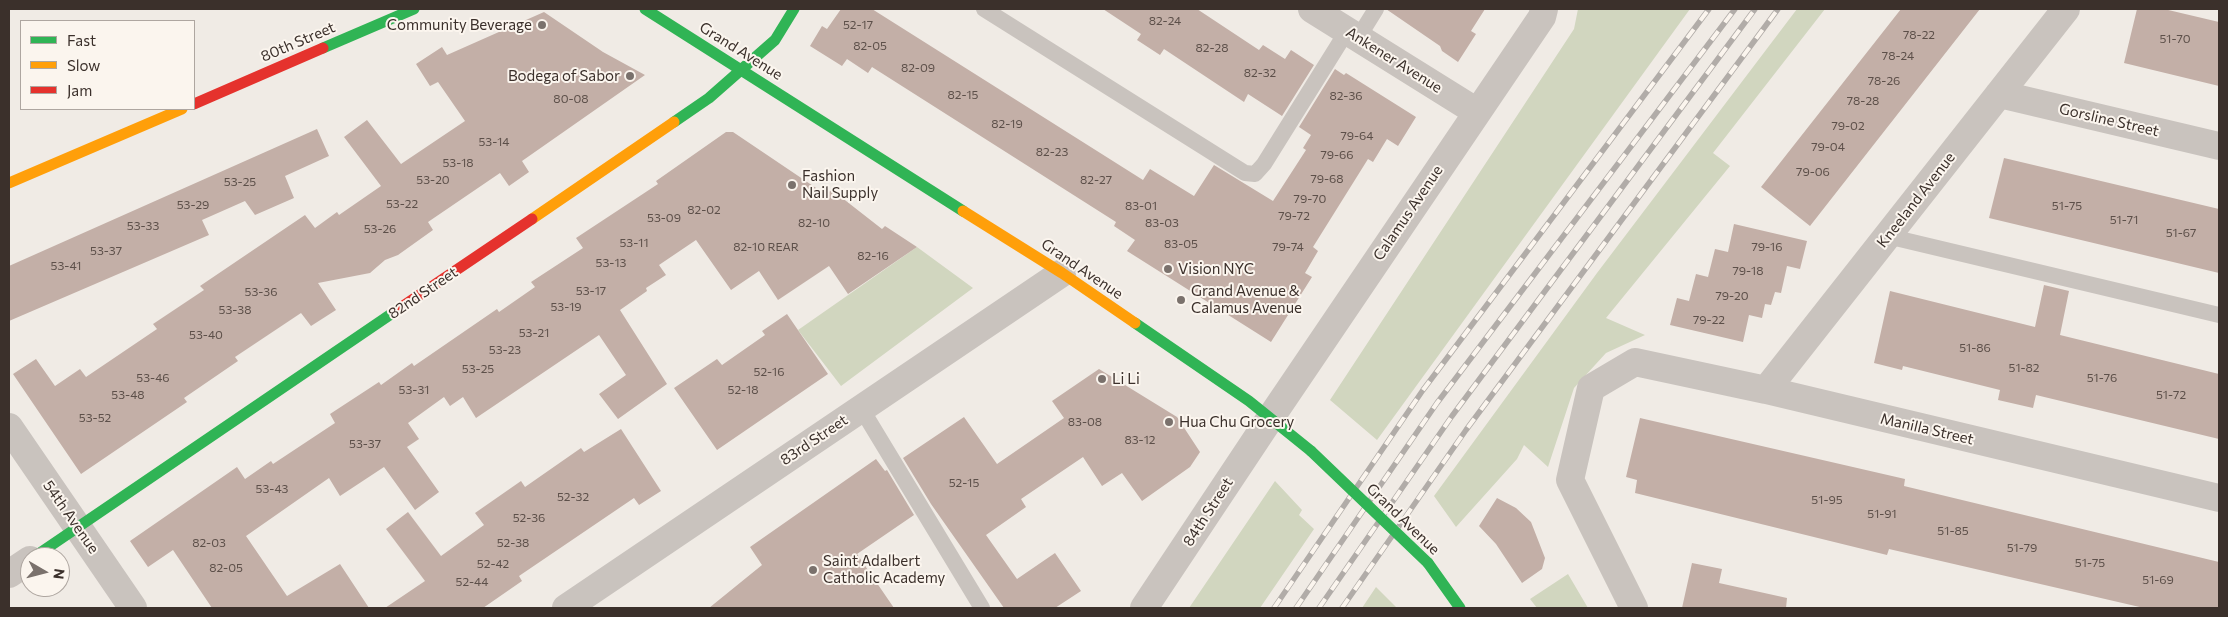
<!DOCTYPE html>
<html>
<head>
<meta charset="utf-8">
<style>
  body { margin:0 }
  #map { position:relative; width:2228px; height:617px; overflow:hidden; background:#f0ebe5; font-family:Commissioner,sans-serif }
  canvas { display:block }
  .frame { position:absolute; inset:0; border:10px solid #3b302b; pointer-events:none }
  .legend { position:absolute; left:20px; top:20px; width:175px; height:90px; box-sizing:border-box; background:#fbf5ee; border:1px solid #aea6a0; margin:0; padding:6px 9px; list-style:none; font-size:15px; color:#3b302b }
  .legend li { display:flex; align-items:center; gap:10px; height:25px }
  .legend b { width:25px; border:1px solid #aea6a0 }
  .north { position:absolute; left:20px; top:547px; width:50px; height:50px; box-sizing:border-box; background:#fbf5ee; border:1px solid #aea6a0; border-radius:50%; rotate:98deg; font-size:14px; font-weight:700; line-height:20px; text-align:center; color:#3b302b }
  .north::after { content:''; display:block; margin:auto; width:18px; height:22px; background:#7a716c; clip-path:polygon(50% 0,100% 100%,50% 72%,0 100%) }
</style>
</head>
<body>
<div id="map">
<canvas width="2228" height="617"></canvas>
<div class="frame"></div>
<ul class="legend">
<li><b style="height:6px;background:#30b455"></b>Fast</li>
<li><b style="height:6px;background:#ff9f0a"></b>Slow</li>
<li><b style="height:6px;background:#e5322d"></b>Jam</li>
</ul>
<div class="north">N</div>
</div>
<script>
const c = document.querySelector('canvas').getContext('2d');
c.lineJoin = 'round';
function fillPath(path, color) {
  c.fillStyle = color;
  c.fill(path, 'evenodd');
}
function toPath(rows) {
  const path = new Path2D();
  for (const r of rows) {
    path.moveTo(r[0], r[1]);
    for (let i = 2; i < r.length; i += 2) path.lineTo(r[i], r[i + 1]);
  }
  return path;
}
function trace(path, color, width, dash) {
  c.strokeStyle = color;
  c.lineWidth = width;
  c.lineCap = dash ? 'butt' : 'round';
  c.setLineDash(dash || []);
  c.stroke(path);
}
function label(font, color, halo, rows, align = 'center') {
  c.font = font + ' Commissioner,sans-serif';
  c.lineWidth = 4;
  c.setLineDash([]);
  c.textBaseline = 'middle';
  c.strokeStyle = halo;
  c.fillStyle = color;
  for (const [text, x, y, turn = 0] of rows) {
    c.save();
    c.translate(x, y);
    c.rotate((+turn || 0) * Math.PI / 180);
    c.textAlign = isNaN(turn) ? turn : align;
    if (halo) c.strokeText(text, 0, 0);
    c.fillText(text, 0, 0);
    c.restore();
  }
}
fillPath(toPath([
  [1578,9,1690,9,1377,440,1330,400,1574,29],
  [1797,9,1825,9,1713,153,1730,166,1606,318,1645,335,1606,353,1574,388,1548,467,1524,445,1517,459,1456,527,1434,496,1597,273],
  [917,247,973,288,841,386,798,330],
  [1275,481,1302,510,1299,515,1314,529,1260,608,1189,608],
  [1568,574,1588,608,1537,608,1530,599],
  [1376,587,1397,608,1362,608]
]), '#d1d6bf');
fillPath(toPath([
  [841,9,872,9,1143,180,1150,169,1194,196,1214,165,1273,201,1306,150,1303,148,1311,135,1299,127,1335,69,1344,75,1346,73,1416,117,1398,146,1387,139,1373,162,1368,159,1313,247,1318,251,1305,273,1312,277,1271,342,1127,251,1135,240,1114,226,1116,222,872,67,868,73,847,59,842,66,810,46,822,26,827,29],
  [1103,9,1197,9,1259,50,1263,45,1285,59,1291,50,1314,65,1282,116,1248,94,1244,102,1164,49,1160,55,1137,40,1141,34],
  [1386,9,1485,9,1471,31,1476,34,1458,62,1442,51,1440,46],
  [1901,9,1980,9,1810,226,1761,187],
  [2137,9,2164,9,2219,22,2219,86,2124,63],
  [544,12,603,52,645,75,522,161,529,172,509,186,500,173,428,222,433,230,398,255,385,260,370,273,318,283,336,310,311,326,301,313,235,357,238,361,184,398,187,402,81,474,13,374,36,359,55,386,80,369,86,377,157,329,153,324,204,290,200,286,305,215,315,228,337,212,339,215,381,186,344,137,367,120,401,164,465,121,438,82,430,86,416,64,442,47,447,55],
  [317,129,329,156,285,176,294,198,255,215,245,201,202,220,209,235,9,321,9,266],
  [726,132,733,132,825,194,832,190,882,229,885,226,917,247,848,294,829,266,778,300,759,271,731,290,696,240,659,265,666,275,646,288,647,291,620,310,667,384,618,419,599,394,626,375,599,335,476,418,463,397,450,406,444,397,408,423,419,439,407,447,439,492,415,510,384,467,340,496,329,478,246,536,287,596,340,564,369,608,212,608,173,550,148,567,130,541,237,467,245,479,271,461,273,464,335,423,330,414,379,382,381,385,412,363,414,366,497,309,499,312,535,287,531,282,583,248,576,238,658,184,656,181],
  [2004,158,2219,209,2219,273,1989,218],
  [1734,224,1807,241,1800,269,1787,266,1781,293,1775,292,1771,305,1765,304,1762,318,1749,315,1743,342,1670,325,1677,298,1689,301,1696,274,1708,277,1715,249,1728,252],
  [2044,285,2069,291,2060,335,2219,374,2219,439,2036,395,2033,408,1998,400,2000,390,1903,366,1902,370,1874,363,1890,291,2035,327],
  [787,314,828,374,717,450,674,388,717,359,722,365,765,335,762,331],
  [1099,369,1177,417,1200,452,1190,467,1142,501,1122,473,1102,486,1083,457,1021,499,1026,507,986,535,1017,579,1055,553,1081,591,1055,608,1004,608,931,504,903,458,964,417,997,464,1064,418,1052,401],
  [1640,418,1905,479,1904,486,2219,562,2219,608,2144,608,1889,549,1887,555,1635,493,1637,480,1626,477],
  [621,429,661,491,639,505,634,498,519,576,522,581,483,608,385,608,425,581,386,529,408,512,441,556,484,525,475,513,521,481,525,487,581,448,584,452],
  [876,459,885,471,887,470,914,515,857,554,894,608,709,608,762,565,750,547],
  [1497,498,1516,508,1531,522,1545,558,1542,569,1522,583,1496,544,1479,526],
  [1692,563,1722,569,1719,583,1787,598,1786,608,1682,608]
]), '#c3afa7');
trace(toPath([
  [984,9,1245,173,1255,174,1264,164,1347,31],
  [1358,38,1376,9],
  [1887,236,2219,315],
  [861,408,982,608]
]), '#c9c3be', 16);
trace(toPath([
  [1312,9,1477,112],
  [1999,94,2219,146],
  [1766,390,2066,9],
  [9,427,133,608],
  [9,574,30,560],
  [566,608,1062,273],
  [1144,608,1271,417,1542,17,1544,9],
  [1634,608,1570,480,1591,388,1635,362,1766,390,2219,498]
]), '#c9c3be', 28);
trace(toPath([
  [645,9,963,211],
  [323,48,414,9],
  [674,122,709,98,775,40,794,9],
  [1135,323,1249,401,1311,451],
  [34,557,400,308],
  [1428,563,1460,608]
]), '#30b455', 11);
trace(toPath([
  [9,183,182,109],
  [963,211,1062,273,1135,323],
  [532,219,674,122]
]), '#ff9f0a', 11);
trace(toPath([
  [194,104,323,48],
  [400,308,532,219]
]), '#e5322d', 11);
const rail = toPath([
  [1274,608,1423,390,1709,9],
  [1296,608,1437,403,1735,9],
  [1319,608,1452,416,1755,9],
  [1342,608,1466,430,1778,9]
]);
trace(rail, '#b1aca8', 5.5);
trace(rail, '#fbf5ee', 4, [11]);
trace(toPath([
  [1311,451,1428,563]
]), '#30b455', 11);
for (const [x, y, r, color] of [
  [542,25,5,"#7a716c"],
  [630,76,5,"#7a716c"],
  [792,185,5,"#7a716c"],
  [1168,269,5,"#7a716c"],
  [1181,300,5,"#7a716c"],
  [1102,379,5,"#7a716c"],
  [1169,422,5,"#7a716c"],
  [813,570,5,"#7a716c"]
]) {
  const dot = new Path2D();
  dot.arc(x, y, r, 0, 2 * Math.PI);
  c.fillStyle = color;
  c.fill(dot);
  trace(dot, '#fbf5ee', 2);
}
label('12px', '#5d504a', null, [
  ["82-24",1165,21],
  ["52-17",858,25],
  ["78-22",1919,35],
  ["51-70",2175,39],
  ["82-05",870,46],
  ["82-28",1212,48],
  ["78-24",1898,56],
  ["82-09",918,68],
  ["82-32",1260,73],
  ["78-26",1884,81],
  ["82-15",963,95],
  ["82-36",1346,96],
  ["80-08",571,99],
  ["78-28",1863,101],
  ["82-19",1007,124],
  ["79-02",1848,126],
  ["79-64",1357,136],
  ["53-14",494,142],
  ["79-04",1828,147],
  ["82-23",1052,152],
  ["79-66",1337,155],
  ["53-18",458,163],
  ["79-06",1813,172],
  ["79-68",1327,179],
  ["53-20",433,180],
  ["82-27",1096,180],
  ["53-25",240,182],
  ["79-70",1310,199],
  ["53-22",402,204],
  ["53-29",193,205],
  ["83-01",1141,206],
  ["51-75",2067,206],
  ["82-02",704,210],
  ["79-72",1294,216],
  ["53-09",664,218],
  ["51-71",2124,220],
  ["82-10",814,223],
  ["83-03",1162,223],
  ["53-33",143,226],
  ["53-26",380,229],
  ["51-67",2181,233],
  ["53-11",634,243],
  ["83-05",1181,244],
  ["82-10 REAR",766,247],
  ["79-74",1288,247],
  ["79-16",1767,247],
  ["53-37",106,251],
  ["82-16",873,256],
  ["53-13",611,263],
  ["53-41",66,266],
  ["79-18",1748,271],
  ["53-17",591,291],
  ["53-36",261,292],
  ["79-20",1732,296],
  ["53-19",566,307],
  ["53-38",235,310],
  ["79-22",1709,320],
  ["53-21",534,333],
  ["53-40",206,335],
  ["51-86",1975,348],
  ["53-23",505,350],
  ["51-82",2024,368],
  ["53-25",478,369],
  ["52-16",769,372],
  ["53-46",153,378],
  ["51-76",2102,378],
  ["53-31",414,390],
  ["52-18",743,390],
  ["53-48",128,395],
  ["51-72",2171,395],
  ["53-52",95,418],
  ["83-08",1085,422],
  ["83-12",1140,440],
  ["53-37",365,444],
  ["52-15",964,483],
  ["53-43",272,489],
  ["52-32",573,497],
  ["51-95",1827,500],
  ["51-91",1882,514],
  ["52-36",529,518],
  ["51-85",1953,531],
  ["82-03",209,543],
  ["52-38",513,543],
  ["51-79",2022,548],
  ["51-75",2090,563],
  ["52-42",493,564],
  ["82-05",226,568],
  ["51-69",2158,580],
  ["52-44",472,582]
]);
label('15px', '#3b302b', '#fbf5ee', [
  ["Community Beverage",532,25,"right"],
  ["Bodega of Sabor",620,76,"right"],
  ["Fashion",802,176],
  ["Nail Supply",802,193],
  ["Vision NYC",1178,269],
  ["Grand Avenue &",1191,291],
  ["Calamus Avenue",1191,308],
  ["Li Li",1112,379],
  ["Hua Chu Grocery",1179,422],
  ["Saint Adalbert",823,561],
  ["Catholic Academy",823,578]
], 'left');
label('15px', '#3b302b', '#fbf5ee', [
  ["80th Street",298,42,-23],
  ["Grand Avenue",741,51,32],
  ["Ankener Avenue",1394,60,32],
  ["Gorsline Street",2109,120,13],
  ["Kneeland Avenue",1916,200,-52],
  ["Calamus Avenue",1408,213,-56],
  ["Grand Avenue",1082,269,34],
  ["82nd Street",423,293,-34],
  ["Manilla Street",1927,429,13],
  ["83rd Street",814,440,-34],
  ["84th Street",1208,512,-57],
  ["54th Avenue",71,517,55],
  ["Grand Avenue",1403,519,44]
]);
</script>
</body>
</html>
